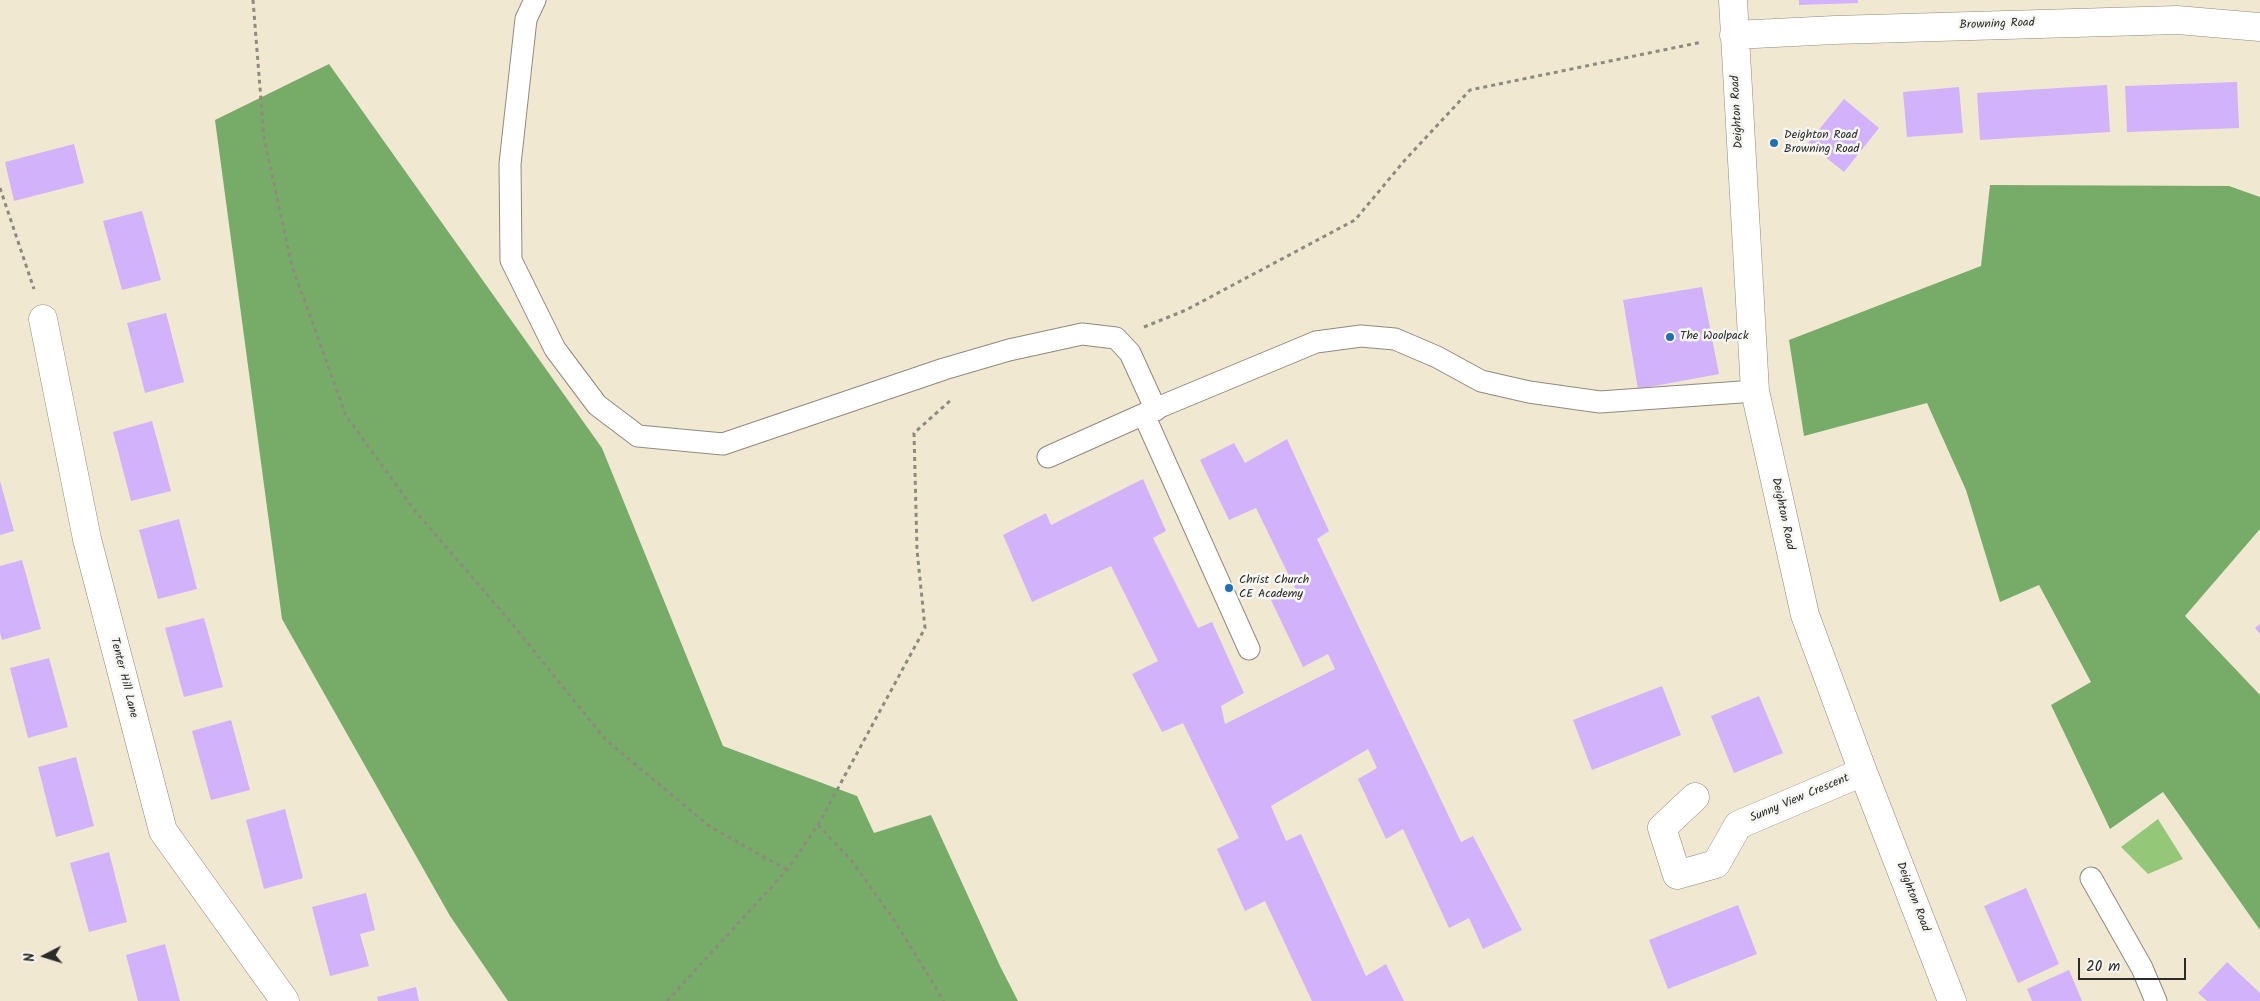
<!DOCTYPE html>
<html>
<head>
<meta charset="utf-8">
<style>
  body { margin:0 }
  #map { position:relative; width:2260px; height:1001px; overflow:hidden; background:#f1e8d2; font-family:Kalam,sans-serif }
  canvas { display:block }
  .north { position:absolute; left:20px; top:931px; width:50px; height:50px; -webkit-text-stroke:4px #f6f6f2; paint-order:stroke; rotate:265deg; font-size:14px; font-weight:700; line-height:20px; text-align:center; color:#2b2b2b }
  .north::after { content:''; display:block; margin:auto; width:18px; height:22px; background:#2b2b2b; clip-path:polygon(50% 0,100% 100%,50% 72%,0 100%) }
  .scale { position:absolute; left:2078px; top:958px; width:108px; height:22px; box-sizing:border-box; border:2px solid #2b2b2b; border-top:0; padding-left:6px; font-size:15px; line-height:18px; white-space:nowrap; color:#2b2b2b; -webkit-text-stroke:4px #f6f6f2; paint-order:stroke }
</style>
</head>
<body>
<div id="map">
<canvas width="2260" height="1001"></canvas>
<div class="north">N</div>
<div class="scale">20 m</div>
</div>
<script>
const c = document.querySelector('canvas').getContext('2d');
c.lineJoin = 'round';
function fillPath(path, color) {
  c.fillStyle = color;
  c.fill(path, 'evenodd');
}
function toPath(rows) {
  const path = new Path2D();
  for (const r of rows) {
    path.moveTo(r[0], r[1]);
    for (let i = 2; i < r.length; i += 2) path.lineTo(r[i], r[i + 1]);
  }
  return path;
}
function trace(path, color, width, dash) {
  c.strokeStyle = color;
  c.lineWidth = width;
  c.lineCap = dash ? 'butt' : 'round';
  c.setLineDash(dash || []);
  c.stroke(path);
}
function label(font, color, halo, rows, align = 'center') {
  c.font = font + ' Kalam,sans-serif';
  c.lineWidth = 5;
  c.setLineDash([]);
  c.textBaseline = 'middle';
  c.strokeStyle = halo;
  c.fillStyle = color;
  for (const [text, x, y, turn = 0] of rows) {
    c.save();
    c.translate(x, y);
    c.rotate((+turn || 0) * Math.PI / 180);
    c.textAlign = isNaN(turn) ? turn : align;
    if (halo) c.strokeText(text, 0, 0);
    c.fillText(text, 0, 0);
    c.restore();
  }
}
fillPath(toPath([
  [2158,819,2183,859,2148,874,2121,847]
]), '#94c778');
fillPath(toPath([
  [329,64,602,448,723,746,857,796,874,833,931,815,1000,966,1018,1001,508,1001,450,916,282,619,215,120],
  [1990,185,2229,186,2260,197,2260,529,2185,616,2260,695,2260,930,2163,792,2110,829,2051,705,2091,682,2039,585,2000,602,1966,490,1927,403,1804,436,1789,340,1981,266]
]), '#77ac68');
fillPath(toPath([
  [1799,0,1858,0,1858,3,1799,5],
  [2237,82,2239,128,2127,132,2125,86],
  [2107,85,2110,132,1980,140,1977,93],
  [1959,87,1963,133,1907,137,1903,92],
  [1844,99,1879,128,1844,172,1808,143],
  [74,144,84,183,14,201,5,162],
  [142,211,161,280,122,290,103,221],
  [1702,287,1719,374,1638,389,1623,300],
  [166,313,184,382,145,393,127,323],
  [152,421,171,491,131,501,113,432],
  [1287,439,1329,531,1317,539,1461,842,1473,836,1522,930,1483,949,1469,918,1449,928,1403,829,1386,839,1358,779,1377,768,1368,749,1271,806,1286,841,1301,834,1366,976,1386,964,1404,1001,1312,1001,1265,901,1245,911,1217,849,1239,838,1183,723,1162,732,1132,674,1158,661,1111,566,1032,602,1003,535,1046,513,1051,525,1143,479,1166,531,1153,538,1198,628,1212,622,1244,693,1221,706,1225,724,1335,669,1328,654,1303,667,1271,600,1296,590,1256,508,1229,520,1200,460,1234,443,1245,463],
  [0,481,14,531,0,535],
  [179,519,197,589,158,599,139,530],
  [22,560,41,629,2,640,0,633,0,566],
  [204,618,223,687,184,697,165,628],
  [2260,624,2260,634,2255,628],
  [49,658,68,727,28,738,10,668],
  [1662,686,1681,735,1592,770,1573,720],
  [1759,696,1783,753,1734,773,1711,716],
  [231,720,250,790,211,800,192,731],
  [76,757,94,826,56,837,38,767],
  [285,809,303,878,264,889,246,820],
  [109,852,127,922,89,932,70,863],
  [2026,888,2059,964,2018,983,1984,906],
  [366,893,375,930,360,934,369,966,330,976,312,907],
  [1738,905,1757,954,1668,989,1649,940],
  [165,944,180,1001,138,1001,126,955],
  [2227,962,2260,993,2260,1001,2207,1001,2198,993],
  [2069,970,2082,1001,2032,1001,2027,989],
  [416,987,419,1001,378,1001,377,997]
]), '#d2b2fa');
const service = toPath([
  [535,0,526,19,510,164,511,260,555,349,597,405,638,436,723,444,944,369,1009,350,1082,334,1116,338,1130,353,1156,410],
  [1144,415,1249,649],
  [1048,457,1162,406,1316,342,1361,336,1395,339,1437,357,1481,381,1529,392,1600,402,1755,391],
  [2091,878,2142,968,2156,1001]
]);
const minor = toPath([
  [1733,0,1755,391,1805,615,1863,772,1952,1001],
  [1734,35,1835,30,2177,20,2260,27],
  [43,319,87,539,163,831,285,1001],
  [1695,797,1662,828,1677,875,1716,864,1738,825,1863,772]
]);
trace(service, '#8e8a7e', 23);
trace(minor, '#8e8a7e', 29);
trace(toPath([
  [253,0,264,138,292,266,346,416,416,512,509,620,605,739,709,826,787,870],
  [0,188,34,289],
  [1144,327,1186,310,1355,220,1405,160,1470,90,1702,42],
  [818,825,851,860,894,920,944,1001],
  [667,1001,787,870,818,825,925,628,917,550,914,433,951,400]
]), '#8e8a7e', 3, [4, 4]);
trace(service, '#fff', 21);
trace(minor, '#fff', 28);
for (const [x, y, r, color] of [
  [1774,143,5,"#1f6fb2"],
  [1670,337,5,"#1f6fb2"],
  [1229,588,5,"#1f6fb2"]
]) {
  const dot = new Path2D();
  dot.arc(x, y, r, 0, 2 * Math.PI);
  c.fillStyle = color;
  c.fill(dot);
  trace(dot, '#f6f6f2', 2);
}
label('12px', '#2b2b2b', '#f6f6f2', [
  ["Browning Road",1997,25,-2],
  ["Deighton Road",1738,112,-93],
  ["Deighton Road",1782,514,78],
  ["Tenter Hill Lane",123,678,76],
  ["Sunny View Crescent",1800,799,-23],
  ["Deighton Road",1912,897,69]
]);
label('12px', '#2b2b2b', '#f6f6f2', [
  ["Deighton Road",1784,136],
  ["Browning Road",1784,150],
  ["The Woolpack",1680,337],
  ["Christ Church",1239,581],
  ["CE Academy",1239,595]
], 'left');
</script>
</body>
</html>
